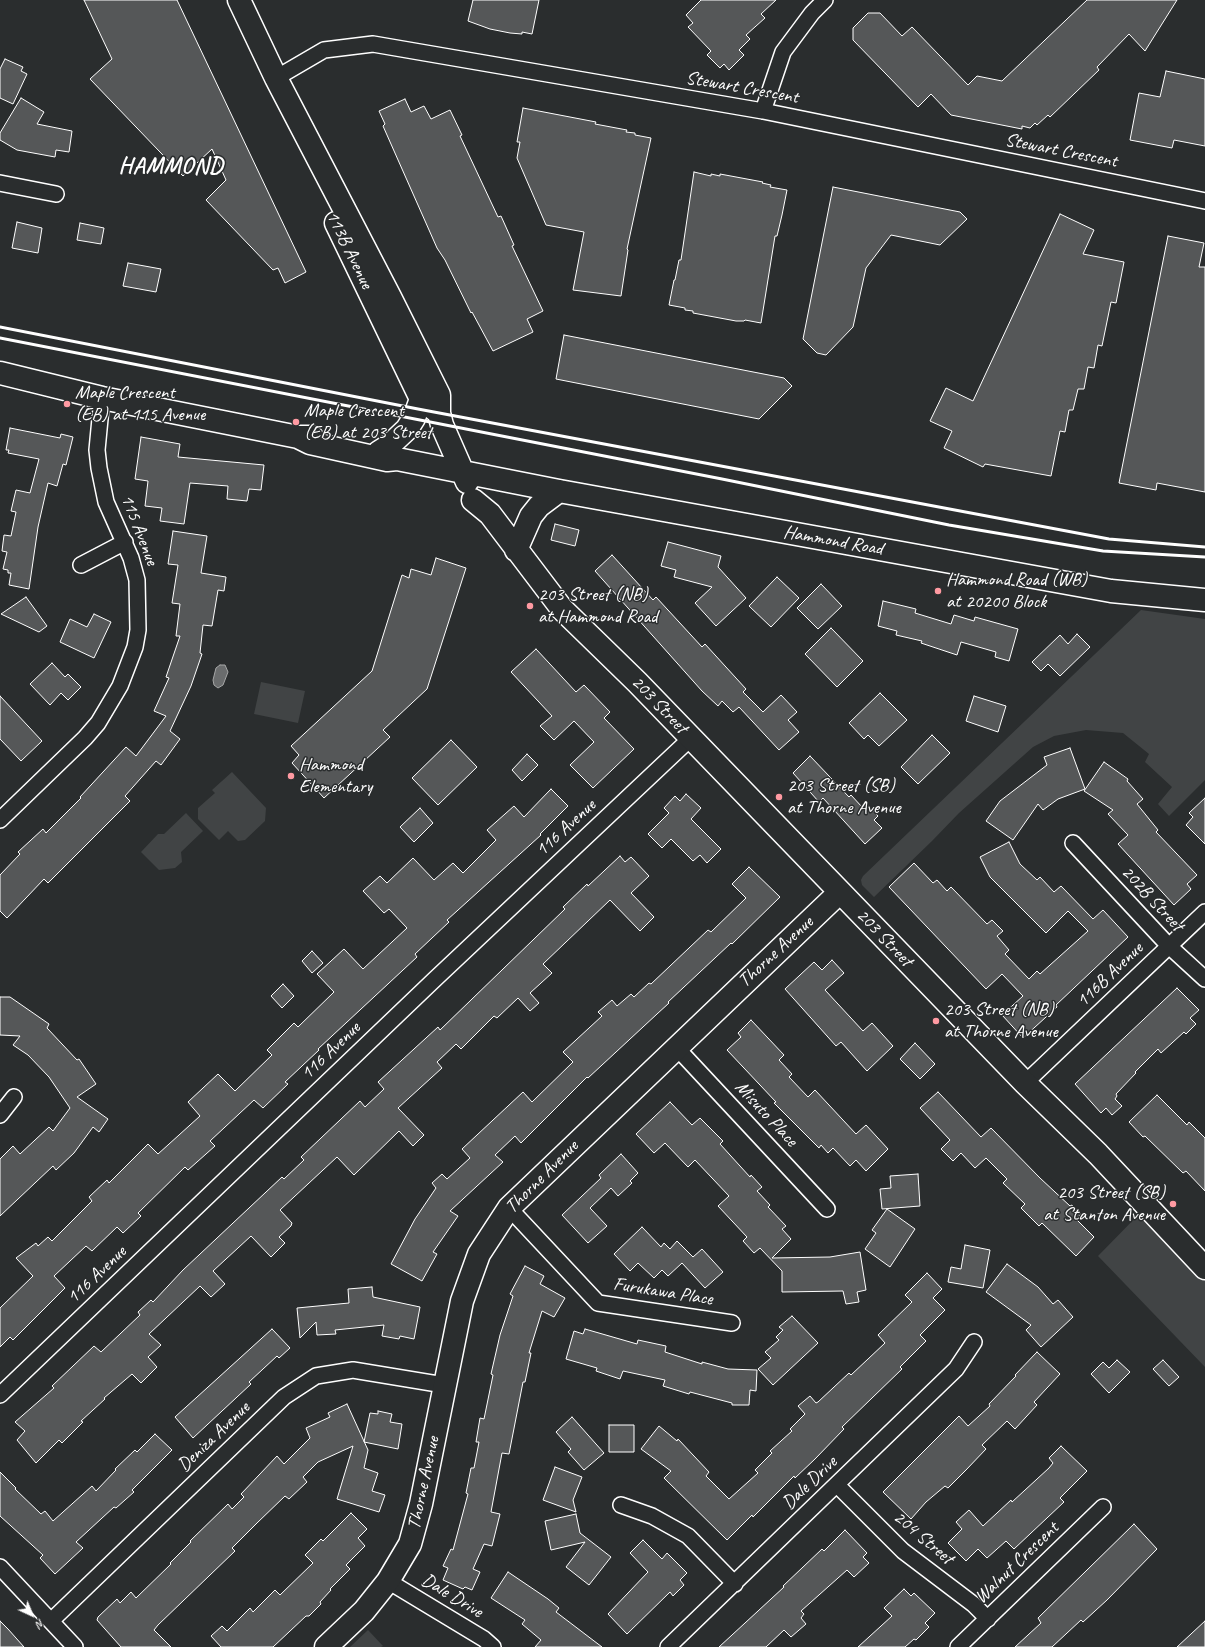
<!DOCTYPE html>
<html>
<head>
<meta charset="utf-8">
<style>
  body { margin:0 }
  #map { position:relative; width:1205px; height:1647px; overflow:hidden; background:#2a2d2e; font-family:Caveat,sans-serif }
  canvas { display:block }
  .north { position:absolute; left:12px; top:1595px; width:40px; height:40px; -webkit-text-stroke:3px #2a2d2e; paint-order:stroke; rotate:136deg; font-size:11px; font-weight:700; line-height:16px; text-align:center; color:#fff }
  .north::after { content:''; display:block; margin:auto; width:14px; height:18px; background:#fff; clip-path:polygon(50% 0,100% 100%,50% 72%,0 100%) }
</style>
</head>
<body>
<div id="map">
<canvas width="1205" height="1647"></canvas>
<div class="north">N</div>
</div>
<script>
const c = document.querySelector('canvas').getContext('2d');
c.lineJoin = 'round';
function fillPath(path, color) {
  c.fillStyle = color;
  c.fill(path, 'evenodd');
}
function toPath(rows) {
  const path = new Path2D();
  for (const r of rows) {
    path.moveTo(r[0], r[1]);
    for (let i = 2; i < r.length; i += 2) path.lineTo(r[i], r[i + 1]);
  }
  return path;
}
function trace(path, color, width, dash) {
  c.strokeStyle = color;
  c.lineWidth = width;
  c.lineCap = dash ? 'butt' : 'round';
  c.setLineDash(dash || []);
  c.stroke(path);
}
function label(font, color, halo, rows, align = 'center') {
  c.font = font + ' Caveat,sans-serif';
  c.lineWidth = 3;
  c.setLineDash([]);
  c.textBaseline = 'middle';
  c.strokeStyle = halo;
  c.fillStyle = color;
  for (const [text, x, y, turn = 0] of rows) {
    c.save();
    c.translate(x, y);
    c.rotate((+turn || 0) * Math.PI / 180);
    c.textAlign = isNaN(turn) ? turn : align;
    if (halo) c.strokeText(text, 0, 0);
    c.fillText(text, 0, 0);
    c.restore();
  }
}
fillPath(toPath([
  [1141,610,1205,619,1205,780,1169,816,1158,804,1172,787,1145,762,1149,754,1123,733,1086,730,1054,736,1033,747,959,813,932,841,874,897,862,885,861,880,863,876],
  [261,682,305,691,298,723,254,714],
  [232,772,266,808,265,821,245,840,238,841,228,831,219,840,198,819,198,808,215,793,212,790],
  [186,813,203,831,181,852,182,862,175,868,159,870,141,852,158,834,164,834],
  [1144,1209,1205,1268,1205,1367,1098,1256],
  [368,1630,383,1646,381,1647,350,1647]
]), '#414445');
const water = toPath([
  [220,665,225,665,228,672,223,685,218,688,214,685,213,680,216,668,220,665]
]);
fillPath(water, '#6a6c6d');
trace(water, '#a6a7a7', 1);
const building = toPath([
  [84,0,177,0,306,272,285,283,278,268,273,270,206,200,226,180,212,149,183,176,90,79,112,59,84,0],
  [473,0,539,0,532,34,522,32,522,34,510,33,490,29,468,21,473,0],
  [701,0,776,0,761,14,765,18,746,35,750,39,739,50,744,55,729,70,724,64,720,68,707,55,711,51,688,27,693,23,686,15,701,0],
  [1087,0,1177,0,1145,51,1129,34,1097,67,1099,70,1050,117,1048,115,1037,125,1035,123,1030,128,1022,126,1022,129,951,115,931,94,918,107,853,40,853,28,868,13,880,13,902,36,912,27,968,85,977,76,1002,81,1087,0],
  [5,59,23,67,21,71,27,74,13,104,0,98,0,69,5,59],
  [1166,71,1205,79,1205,146,1174,140,1172,148,1130,140,1139,93,1160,97,1166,71],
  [21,98,44,112,37,124,72,131,69,152,56,150,55,157,17,150,0,140,0,133,21,98],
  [405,99,411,112,424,106,431,119,450,110,462,135,460,136,498,217,501,216,514,245,512,246,543,311,527,319,533,332,493,351,472,312,471,313,445,260,437,248,383,126,385,124,379,111,405,99],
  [523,108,596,122,595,124,627,130,626,132,635,133,635,135,651,138,627,249,628,250,621,296,573,290,584,232,546,225,517,158,520,142,517,142,523,108],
  [694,172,711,176,711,174,720,176,720,174,763,182,762,183,771,185,770,187,787,190,782,215,777,236,775,236,761,323,745,320,744,321,736,321,693,313,693,311,685,310,685,308,669,305,674,280,675,280,679,260,681,260,694,172],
  [833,187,960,212,967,219,940,245,891,235,866,268,853,327,826,355,817,353,803,339,833,187],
  [1060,214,1094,230,1083,254,1124,262,1116,303,1111,302,1102,346,1098,345,1094,368,1088,367,1084,389,1078,389,1073,410,1069,410,1065,432,1060,431,1051,476,985,464,983,467,944,448,952,431,930,421,946,388,973,401,1060,214],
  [17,222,42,228,38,253,12,248,17,222],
  [80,223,104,228,101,244,77,240,80,223],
  [1168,236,1204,243,1199,267,1205,267,1205,492,1157,483,1156,490,1119,483,1168,236],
  [128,263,161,269,156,292,123,286,128,263],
  [564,335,784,378,792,386,759,419,556,379,564,335],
  [10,428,60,438,61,434,73,437,66,465,63,464,57,486,48,483,38,527,29,589,9,585,11,573,8,573,8,570,3,569,7,552,2,551,4,535,11,536,16,512,11,511,16,490,30,493,39,459,8,453,9,450,6,450,10,428],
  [141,437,180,444,178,457,264,465,261,490,249,489,247,501,227,499,228,486,190,483,184,524,160,521,162,508,145,506,148,481,135,479,141,437],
  [555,524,579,530,575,546,551,540,555,524],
  [173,531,207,536,201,573,226,577,224,591,218,590,212,626,203,625,200,653,202,654,191,686,170,731,180,739,161,765,156,761,125,796,130,801,48,883,44,879,7,918,0,911,0,875,20,854,18,852,43,829,46,833,81,798,80,797,126,747,136,756,166,716,154,711,169,678,166,677,180,636,176,636,180,604,172,603,178,565,168,564,173,531],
  [668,542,721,556,718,567,746,598,716,626,695,603,712,587,674,577,676,570,661,566,668,542],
  [612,555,653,600,656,597,702,647,705,644,746,689,743,692,763,712,781,695,797,712,788,720,799,732,779,750,739,707,733,712,722,701,718,706,702,691,595,571,612,555],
  [436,558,466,568,427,689,383,730,390,737,324,798,292,763,299,755,291,746,372,671,402,575,409,578,411,569,431,575,436,558],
  [777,577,799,598,771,627,749,606,777,577],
  [821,584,842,606,818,629,797,608,821,584],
  [26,597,47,626,39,632,1,614,26,597],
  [883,601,916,609,915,613,951,624,954,615,974,621,975,617,1018,629,1009,661,995,657,996,652,961,642,957,655,921,643,922,641,896,635,897,631,878,626,883,601],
  [94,614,111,622,94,658,60,642,70,619,87,627,94,614],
  [831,628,863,661,837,687,805,654,831,628],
  [1077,634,1090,647,1060,676,1048,664,1041,671,1032,662,1060,635,1068,644,1077,634],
  [536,649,576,692,584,685,610,712,604,718,634,749,593,788,570,765,594,742,574,721,554,740,540,726,552,716,511,672,536,649],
  [52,663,65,677,68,674,81,687,68,700,61,693,50,705,30,684,52,663],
  [880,693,907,720,879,746,868,735,864,739,849,723,880,693],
  [0,696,42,741,21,761,0,739,0,696],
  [974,696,1006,706,998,732,966,721,974,696],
  [932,735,950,753,918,784,901,767,932,735],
  [451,740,477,767,438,805,412,778,451,740],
  [1070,748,1085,789,1058,799,1043,810,1038,804,1013,840,986,821,1000,801,1047,765,1044,757,1070,748],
  [527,754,538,765,522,781,512,770,527,754],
  [810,756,849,797,851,795,862,807,867,804,878,816,874,820,882,828,865,844,823,798,819,802,793,773,810,756],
  [1104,762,1128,779,1127,781,1143,799,1137,804,1158,830,1156,832,1197,875,1187,884,1191,889,1174,905,1118,844,1128,835,1108,814,1113,810,1084,791,1104,762],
  [551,789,568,806,540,834,541,835,447,920,449,922,415,954,417,957,318,1049,319,1050,285,1082,288,1084,263,1108,254,1100,210,1141,215,1146,188,1170,185,1167,138,1213,141,1216,123,1233,117,1227,92,1251,86,1246,54,1276,65,1288,13,1340,10,1337,0,1347,0,1308,33,1276,16,1258,36,1243,38,1246,48,1237,52,1241,92,1201,89,1197,107,1180,109,1183,148,1144,158,1154,200,1116,188,1102,218,1074,235,1091,272,1055,267,1050,294,1023,298,1027,334,992,317,974,344,949,363,969,407,928,389,909,384,913,363,891,380,876,387,883,413,858,434,880,453,863,463,873,496,840,487,830,514,806,524,817,551,789],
  [686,794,701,808,691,819,721,849,707,863,700,855,693,861,671,839,662,848,648,834,669,813,664,808,675,796,680,801,686,794],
  [1205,798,1205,844,1186,825,1193,817,1189,813,1205,798],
  [420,808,433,823,414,842,400,827,420,808],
  [1009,842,1020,864,1037,880,1040,877,1054,892,1061,886,1093,919,1103,910,1128,937,1056,1005,1057,1007,1023,1038,1002,1015,1023,996,1002,974,986,989,889,887,914,863,933,883,937,880,947,891,951,887,987,924,992,920,1003,931,997,936,1009,950,1005,954,1029,979,1037,971,1040,974,1088,931,1068,911,1046,933,990,877,980,857,1009,842],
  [620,856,625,862,631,857,649,876,631,893,654,917,640,931,610,900,543,964,552,973,530,993,539,1003,530,1011,518,998,497,1018,494,1016,461,1049,456,1044,437,1062,442,1068,398,1108,424,1135,413,1146,399,1131,354,1175,337,1157,280,1210,292,1223,291,1226,279,1237,285,1243,271,1257,251,1236,213,1271,225,1284,211,1297,200,1286,149,1334,161,1345,148,1357,157,1367,141,1383,132,1374,104,1398,105,1399,81,1421,83,1422,62,1443,59,1440,36,1463,17,1440,25,1431,15,1422,54,1388,52,1386,94,1346,101,1352,140,1315,138,1312,151,1300,153,1302,183,1270,282,1177,284,1179,304,1160,301,1157,360,1101,365,1107,384,1089,378,1082,438,1027,440,1030,565,909,563,907,587,884,588,886,620,856],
  [749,867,780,897,732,944,731,943,668,1002,669,1003,657,1014,588,1078,587,1077,521,1143,515,1136,495,1155,503,1162,450,1211,458,1216,433,1252,437,1254,422,1281,391,1264,415,1219,436,1188,432,1183,442,1174,447,1179,470,1158,462,1149,523,1092,532,1102,573,1062,563,1052,602,1016,598,1012,612,1000,617,1006,631,994,634,997,649,983,651,984,708,930,711,932,746,898,732,884,749,867],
  [312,951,323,963,312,973,302,961,312,951],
  [832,960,844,973,825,990,863,1031,872,1023,893,1046,867,1071,841,1042,836,1046,785,989,814,962,822,970,832,960],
  [283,984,294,996,282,1008,271,996,283,984],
  [1177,988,1199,1010,1190,1018,1196,1024,1186,1034,1184,1032,1161,1053,1158,1049,1135,1072,1136,1073,1116,1094,1117,1096,1115,1099,1122,1106,1112,1115,1106,1108,1101,1113,1075,1084,1177,988],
  [0,997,10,997,49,1024,47,1028,77,1060,79,1059,96,1084,77,1097,108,1119,99,1132,93,1127,74,1153,56,1170,53,1166,0,1216,0,1159,13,1146,20,1154,49,1127,53,1131,70,1108,49,1077,28,1055,13,1045,20,1036,0,1035,0,997],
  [751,1020,784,1055,779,1060,792,1074,789,1077,808,1097,815,1090,856,1134,866,1125,888,1149,866,1171,856,1160,850,1166,833,1148,828,1153,821,1145,819,1148,774,1103,776,1102,727,1050,741,1037,738,1033,751,1020],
  [915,1043,935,1064,920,1079,900,1059,915,1043],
  [938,1092,981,1137,991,1128,1040,1178,1070,1206,1072,1205,1081,1214,1076,1219,1094,1237,1076,1256,1042,1223,1039,1226,1021,1208,1025,1204,1003,1183,1007,1179,986,1158,975,1168,961,1153,953,1161,941,1149,950,1140,920,1108,938,1092],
  [1157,1095,1187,1125,1189,1122,1205,1138,1205,1191,1186,1171,1183,1173,1145,1136,1143,1137,1129,1122,1157,1095],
  [670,1102,692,1125,700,1118,723,1141,720,1144,750,1177,751,1175,762,1187,757,1191,770,1205,768,1207,786,1226,782,1229,791,1239,772,1258,830,1257,860,1252,866,1290,857,1292,859,1302,846,1304,843,1291,782,1292,782,1271,760,1248,754,1253,743,1241,747,1237,718,1206,729,1196,695,1160,688,1167,665,1143,654,1153,636,1134,670,1102],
  [621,1154,638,1173,630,1181,632,1183,618,1196,611,1188,590,1208,607,1226,588,1243,562,1215,601,1178,599,1175,621,1154],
  [918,1174,920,1206,882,1209,880,1189,891,1188,890,1176,918,1174],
  [887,1209,915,1229,890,1267,865,1249,876,1233,872,1230,887,1209],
  [642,1227,661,1247,664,1243,670,1249,677,1241,693,1257,702,1249,723,1272,705,1288,682,1263,668,1276,662,1270,654,1278,638,1263,630,1271,614,1254,642,1227],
  [965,1245,990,1250,983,1288,948,1282,951,1267,961,1269,965,1245],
  [1007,1264,1038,1287,1053,1304,1058,1300,1073,1317,1041,1347,1026,1330,1031,1325,986,1292,1007,1264],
  [525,1266,544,1276,540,1284,565,1298,554,1317,542,1311,529,1353,531,1353,525,1382,523,1382,509,1454,502,1453,491,1512,500,1514,492,1546,484,1544,473,1569,480,1572,472,1590,465,1587,463,1589,443,1580,448,1568,443,1566,451,1549,453,1550,468,1494,466,1493,471,1468,474,1468,479,1442,476,1442,480,1418,484,1419,493,1375,491,1374,500,1335,513,1296,510,1294,525,1266],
  [927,1273,942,1289,933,1298,945,1310,920,1335,926,1341,900,1367,902,1369,842,1427,844,1429,815,1459,795,1478,794,1476,753,1517,752,1515,727,1540,664,1478,671,1471,641,1449,659,1426,677,1441,678,1439,709,1472,706,1476,729,1499,758,1473,755,1470,772,1453,770,1451,792,1431,790,1429,805,1414,798,1406,810,1396,816,1403,818,1402,849,1373,851,1375,885,1343,878,1335,912,1302,905,1295,927,1273],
  [372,1287,373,1297,420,1307,414,1339,400,1336,399,1339,382,1336,384,1325,335,1330,336,1334,317,1335,316,1322,300,1338,297,1308,349,1303,348,1289,372,1287],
  [792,1316,818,1343,773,1385,758,1369,771,1358,765,1352,779,1340,776,1337,783,1330,779,1327,792,1316],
  [272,1329,290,1348,279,1358,277,1356,249,1382,251,1384,193,1438,175,1417,272,1329],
  [585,1329,637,1344,638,1340,666,1346,665,1352,702,1364,702,1362,728,1369,757,1370,756,1391,750,1390,749,1405,732,1405,732,1403,690,1392,689,1394,663,1386,665,1380,623,1371,620,1379,596,1371,597,1368,566,1359,574,1331,583,1334,585,1329],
  [1037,1352,1060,1374,1034,1402,1037,1405,1015,1429,1007,1421,982,1445,986,1449,966,1470,948,1488,945,1486,926,1502,911,1519,883,1492,959,1416,968,1426,990,1406,989,1404,1016,1376,1015,1375,1037,1352],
  [1117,1360,1130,1372,1109,1393,1091,1374,1103,1362,1109,1368,1117,1360],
  [1163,1360,1179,1377,1169,1386,1153,1369,1163,1360],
  [347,1404,368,1450,364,1468,378,1473,372,1491,385,1495,379,1512,337,1499,353,1446,318,1462,303,1477,307,1482,289,1499,285,1496,257,1523,232,1548,235,1551,158,1625,154,1630,171,1647,121,1647,97,1620,98,1617,117,1599,120,1603,131,1592,136,1598,171,1564,170,1563,191,1542,190,1541,228,1504,232,1509,244,1497,241,1494,277,1456,284,1464,310,1438,306,1428,330,1417,328,1413,347,1404],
  [378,1411,392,1414,390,1422,402,1424,398,1449,364,1442,370,1413,378,1414,378,1411],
  [572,1417,604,1453,584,1470,568,1452,571,1449,556,1432,572,1417],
  [609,1425,634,1425,634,1452,609,1452,609,1425],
  [155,1434,172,1450,132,1490,134,1492,116,1508,114,1507,76,1542,83,1548,55,1574,40,1558,43,1555,0,1516,0,1472,16,1488,15,1489,41,1514,45,1511,53,1521,92,1486,96,1491,116,1470,115,1469,135,1450,137,1452,155,1434],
  [1061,1446,1087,1471,1060,1498,1064,1502,1014,1549,1006,1541,987,1558,978,1549,966,1561,948,1543,962,1529,956,1522,969,1510,983,1526,1011,1500,1012,1502,1049,1468,1053,1463,1049,1458,1061,1446],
  [555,1467,582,1477,573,1500,576,1512,543,1500,555,1467],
  [351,1513,367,1529,358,1538,365,1546,346,1565,350,1569,330,1589,331,1590,320,1602,321,1604,309,1616,306,1616,273,1647,221,1647,211,1636,222,1626,227,1631,250,1608,253,1612,275,1590,280,1595,313,1563,305,1555,321,1539,323,1541,351,1513],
  [576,1514,580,1533,611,1557,589,1585,566,1567,585,1542,551,1550,545,1521,576,1514],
  [1134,1524,1157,1549,1107,1600,1083,1622,1081,1620,1052,1647,1015,1647,1041,1623,1038,1618,1134,1524],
  [845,1530,867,1553,863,1557,869,1563,854,1577,847,1570,801,1611,804,1614,801,1618,806,1624,791,1637,784,1630,766,1647,719,1647,784,1587,783,1586,822,1549,824,1551,845,1530],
  [643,1540,662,1559,667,1553,687,1573,680,1580,684,1585,673,1596,670,1592,627,1634,608,1614,648,1572,630,1553,643,1540],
  [508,1572,548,1599,559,1608,556,1612,602,1647,535,1647,541,1640,522,1624,525,1620,491,1598,508,1572],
  [904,1589,911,1596,914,1593,935,1613,925,1623,929,1627,916,1640,914,1639,905,1647,858,1647,892,1616,884,1608,904,1589],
  [0,1621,8,1629,24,1647,0,1647,0,1621],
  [1205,1621,1205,1647,1177,1647,1205,1621]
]);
fillPath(building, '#555758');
trace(building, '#fff', 1);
const street = toPath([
  [276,78,324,50,373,44,763,111,1205,201],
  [763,111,783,52,812,13,825,0],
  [0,183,56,194],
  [81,565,125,542],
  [0,820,85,738,98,723,120,686,135,647,138,630,137,580,131,558,106,502,99,468,97,450,102,398],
  [1073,843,1169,946,1205,979],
  [676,1047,827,1209],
  [1025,1083,1205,912],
  [0,1115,14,1097],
  [509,1208,598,1303,732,1323],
  [0,1395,434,980,691,738],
  [837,1485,903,1551,973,1604,988,1619],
  [621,1505,652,1516,688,1536,735,1584],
  [0,1567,75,1647],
  [388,1581,484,1639,493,1647],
  [51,1621,284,1397,316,1376,353,1370,444,1385],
  [668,1647,956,1369,974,1342],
  [958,1647,1103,1507]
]);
const secondary = toPath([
  [239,0,276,78,390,297,439,395,439,413,442,425,467,482],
  [336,223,421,399,439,413],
  [0,373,102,398,298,437,312,437],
  [298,437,310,443,387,460,397,459,559,491,1111,591,1205,600],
  [379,452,390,445,407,429,414,418,421,399],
  [473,500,490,514,562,609,637,682,1025,1083,1098,1154,1205,1268],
  [516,550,531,516,539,506,559,491],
  [326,1647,364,1611,388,1581,410,1544,421,1504,462,1301,479,1254,509,1208,840,892]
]);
trace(street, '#fff', 18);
trace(secondary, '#fff', 25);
trace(street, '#2a2d2e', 15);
trace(secondary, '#2a2d2e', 22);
trace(toPath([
  [0,327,418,409,1109,539,1205,547],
  [0,338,722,479,949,525,1103,551,1205,557]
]), '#fff', 3);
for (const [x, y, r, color] of [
  [67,404,4,"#ff9aa2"],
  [296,422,4,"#ff9aa2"],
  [938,591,4,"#ff9aa2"],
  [530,606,4,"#ff9aa2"],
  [291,776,4,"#ff9aa2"],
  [779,797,4,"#ff9aa2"],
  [936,1021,4,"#ff9aa2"],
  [1173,1204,4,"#ff9aa2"]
]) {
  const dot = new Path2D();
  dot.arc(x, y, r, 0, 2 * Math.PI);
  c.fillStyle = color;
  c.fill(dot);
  trace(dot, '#2a2d2e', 1.5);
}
label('19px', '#fff', '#2a2d2e', [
  ["Stewart Crescent",742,88,10],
  ["Stewart Crescent",1061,151,11],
  ["113B Avenue",349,250,64],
  ["115 Avenue",139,530,69],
  ["Hammond Road",833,541,10],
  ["203 Street",659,705,46],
  ["116 Avenue",566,828,-43],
  ["202B Street",1152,899,47],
  ["203 Street",884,938,46],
  ["Thorne Avenue",776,952,-43],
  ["116B Avenue",1110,975,-44],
  ["116 Avenue",331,1051,-44],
  ["Misuto Place",766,1114,47],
  ["Thorne Avenue",542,1177,-45],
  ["116 Avenue",97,1275,-44],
  ["Furukawa Place",663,1292,9],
  ["Deniza Avenue",214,1437,-44],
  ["Thorne Avenue",424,1483,-78],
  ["Dale Drive",810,1483,-44],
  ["204 Street",923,1538,40],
  ["Walnut Crescent",1017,1563,-44],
  ["Dale Drive",452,1596,31]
]);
label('19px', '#fff', '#2a2d2e', [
  ["Maple Crescent",75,393],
  ["(EB) at 115 Avenue",75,415],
  ["Maple Crescent",304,411],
  ["(EB) at 203 Street",304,433],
  ["Hammond Road (WB)",946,580],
  ["at 20200 Block",946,602],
  ["203 Street (NB)",538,595],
  ["at Hammond Road",538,617],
  ["Hammond",299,765],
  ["Elementary",299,787],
  ["203 Street (SB)",787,786],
  ["at Thorne Avenue",787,808],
  ["203 Street (NB)",944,1010],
  ["at Thorne Avenue",944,1032],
  ["203 Street (SB)",1165,1193,"right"],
  ["at Stanton Avenue",1165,1215,"right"]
], 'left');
c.letterSpacing = '1px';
label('bold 23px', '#fff', '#2a2d2e', [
  ["HAMMOND",171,167]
]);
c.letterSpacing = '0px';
</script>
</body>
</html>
